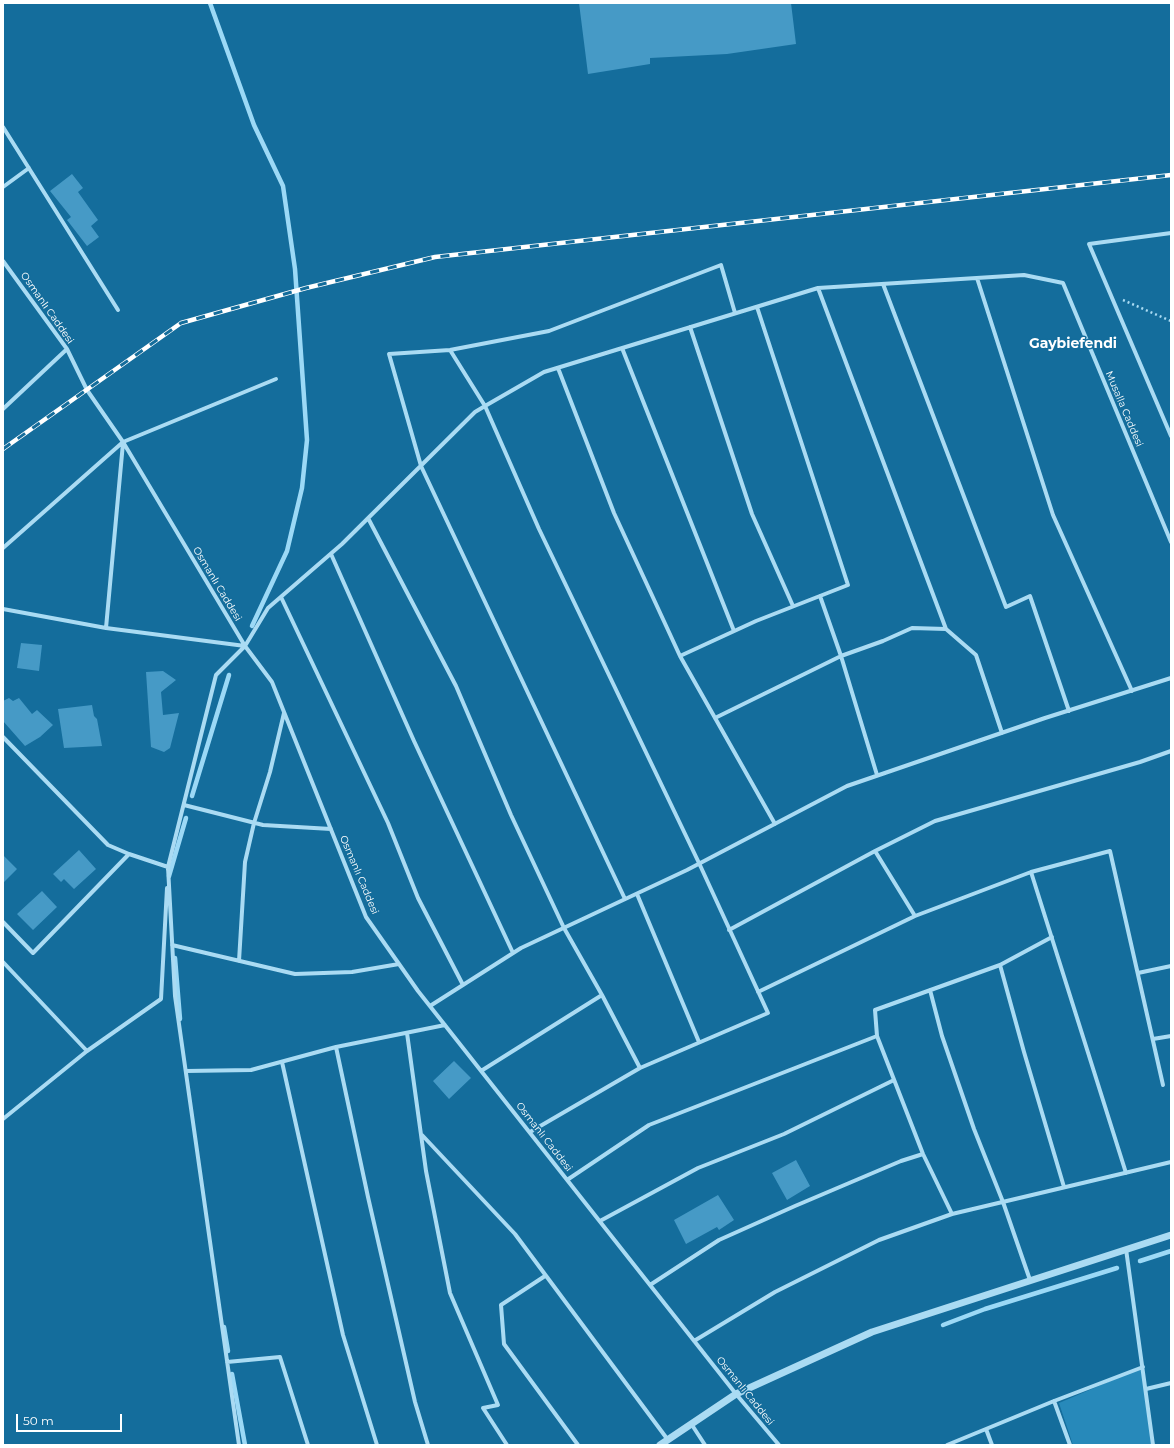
<!DOCTYPE html>
<html>
<head>
<meta charset="utf-8">
<style>
  body { margin:0 }
  #map { position:relative; width:1174px; height:1448px; overflow:hidden; background:#146d9c; font-family:Montserrat,sans-serif }
  canvas { display:block }
  .frame { position:absolute; inset:0; border:4px solid #fff; pointer-events:none }
  .scale { position:absolute; left:16px; top:1414px; width:106px; height:18px; box-sizing:border-box; border:2px solid #fff; border-top:0; padding-left:5px; font-size:12px; line-height:14px; white-space:nowrap; color:#fff; -webkit-text-stroke:3px #146d9c; paint-order:stroke }
</style>
</head>
<body>
<div id="map">
<canvas width="1174" height="1448"></canvas>
<div class="frame"></div>
<div class="scale">50 m</div>
</div>
<script>
const c = document.querySelector('canvas').getContext('2d');
c.lineJoin = 'round';
function fillPath(path, color) {
  c.fillStyle = color;
  c.fill(path, 'evenodd');
}
function toPath(rows) {
  const path = new Path2D();
  for (const r of rows) {
    path.moveTo(r[0], r[1]);
    for (let i = 2; i < r.length; i += 2) path.lineTo(r[i], r[i + 1]);
  }
  return path;
}
function trace(path, color, width, dash) {
  c.strokeStyle = color;
  c.lineWidth = width;
  c.lineCap = dash ? 'butt' : 'round';
  c.setLineDash(dash || []);
  c.stroke(path);
}
function label(font, color, halo, rows, align = 'center') {
  c.font = font + ' Montserrat,sans-serif';
  c.lineWidth = 3;
  c.setLineDash([]);
  c.textBaseline = 'middle';
  c.strokeStyle = halo;
  c.fillStyle = color;
  for (const [text, x, y, turn = 0] of rows) {
    c.save();
    c.translate(x, y);
    c.rotate((+turn || 0) * Math.PI / 180);
    c.textAlign = isNaN(turn) ? turn : align;
    if (halo) c.strokeText(text, 0, 0);
    c.fillText(text, 0, 0);
    c.restore();
  }
}
fillPath(toPath([
  [1143,1367,1154,1445,1073,1445,1059,1403]
]), '#2789ba');
trace(toPath([
  [210,3,254,125,283,186,295,269,307,440,302,488,287,551,252,626],
  [192,796,229,675],
  [169,876,186,818],
  [175,958,180,1019],
  [1140,1261,1171,1251],
  [943,1325,985,1309,1117,1268],
  [224,1327,228,1351],
  [232,1374,245,1445]
]), '#9cd9f6', 4.5);
fillPath(toPath([
  [579,3,791,3,796,44,727,54,650,58,650,64,588,74],
  [72,174,83,188,78,192,98,220,91,226,99,237,87,246,67,220,71,217,50,191],
  [21,643,42,645,39,671,17,668],
  [163,671,176,680,161,692,163,715,179,713,170,748,164,752,151,747,146,672],
  [9,698,13,701,19,698,32,714,37,710,53,725,40,737,25,746,3,721,3,701],
  [92,705,94,716,97,719,102,746,64,748,58,709],
  [79,850,96,869,74,889,64,879,61,882,53,874],
  [3,855,17,869,3,883],
  [42,891,57,907,33,930,17,914],
  [454,1061,471,1078,449,1099,433,1081],
  [796,1160,810,1186,787,1200,772,1173],
  [718,1195,734,1220,719,1230,717,1227,686,1244,674,1220]
]), '#469ac6');
trace(toPath([
  [1123,300,1171,321]
]), '#aadbf3', 2.5, [2, 3]);
trace(toPath([
  [3,127,118,310],
  [3,187,29,168],
  [1171,233,1089,244,1171,436],
  [3,261,67,349,87,390,123,442,245,646,272,682,366,917,418,991,736,1394,779,1445],
  [977,278,1053,515,1132,691],
  [883,284,1006,607,1030,596,1069,711],
  [818,288,946,629],
  [690,327,752,514,793,606],
  [622,348,734,631],
  [450,350,485,406,539,529,699,863,768,1013,640,1068,530,1132],
  [558,368,614,513,680,656,775,824],
  [3,409,67,349],
  [368,518,456,686,511,815,564,928,602,995,640,1068],
  [3,548,123,442,276,379],
  [331,554,414,741,513,953],
  [820,596,841,656,877,775],
  [281,597,388,823,418,898,463,985],
  [3,609,106,628,245,646],
  [106,628,123,443],
  [680,656,756,621,848,585,757,307],
  [715,718,841,656,883,641,912,628,946,629,976,655,1002,733],
  [3,737,108,845,129,854,168,867,168,870],
  [184,805,263,825,331,829],
  [875,851,915,916,1031,872,1126,1173],
  [1031,872,1110,851,1163,1085],
  [637,894,699,1042],
  [625,899,421,466,389,354,450,350,549,331,721,265,735,313],
  [3,922,33,953,129,854],
  [729,930,875,851,935,821,1140,762,1171,751],
  [172,945,295,974,352,972,399,964],
  [239,961,245,862,254,823,270,772,284,713],
  [3,962,87,1051],
  [1000,965,1024,1052,1064,1187],
  [1138,973,1171,966],
  [930,990,942,1036,974,1129,1003,1202,1030,1280],
  [758,992,915,916],
  [430,1006,521,948,687,870,847,786,1045,718,1171,678],
  [407,1033,426,1171,450,1293,498,1405,483,1408,507,1445],
  [1153,1039,1171,1036],
  [336,1047,368,1197,415,1402,428,1445],
  [282,1062,343,1335,377,1445],
  [186,1071,251,1070,336,1047,445,1025],
  [481,1071,602,995],
  [3,1119,87,1051,161,999,167,888],
  [422,1135,515,1234,668,1440],
  [567,1180,649,1125,877,1036],
  [952,1214,923,1154,877,1036,875,1010,1000,965,1052,937],
  [600,1221,698,1168,784,1134,894,1080],
  [1126,1249,1153,1445],
  [545,1276,501,1305,504,1344,578,1445],
  [650,1285,719,1240,795,1206,901,1161,923,1154],
  [694,1341,775,1292,879,1240,952,1214,1171,1162],
  [227,1362,280,1357,308,1445],
  [1146,1389,1171,1383],
  [1054,1401,1070,1445],
  [692,1425,705,1445],
  [986,1429,992,1445],
  [239,1445,175,996,168,867,216,675,245,646,268,608,342,544,475,412,485,406,544,372,818,288,1024,275,1063,283,1171,542],
  [947,1445,1054,1401,1143,1367]
]), '#aadbf3', 4);
trace(toPath([
  [660,1445,736,1394,872,1332,1171,1235]
]), '#aadbf3', 7);
const rail = toPath([
  [3,449,181,323,306,288,435,257,1171,175]
]);
trace(rail, '#fff', 4.5);
trace(rail, '#146d9c', 3, [9]);
label('10px', '#fff', '#146d9c', [
  ["Osmanlı Caddesi",47,308,55],
  ["Musalla Caddesi",1124,409,67],
  ["Osmanlı Caddesi",217,584,59],
  ["Osmanlı Caddesi",359,875,67],
  ["Osmanlı Caddesi",544,1137,52],
  ["Osmanlı Caddesi",745,1391,51]
]);
label('bold 14px', '#fff', '#146d9c', [
  ["Gaybiefendi",1073,344]
]);
</script>
</body>
</html>
